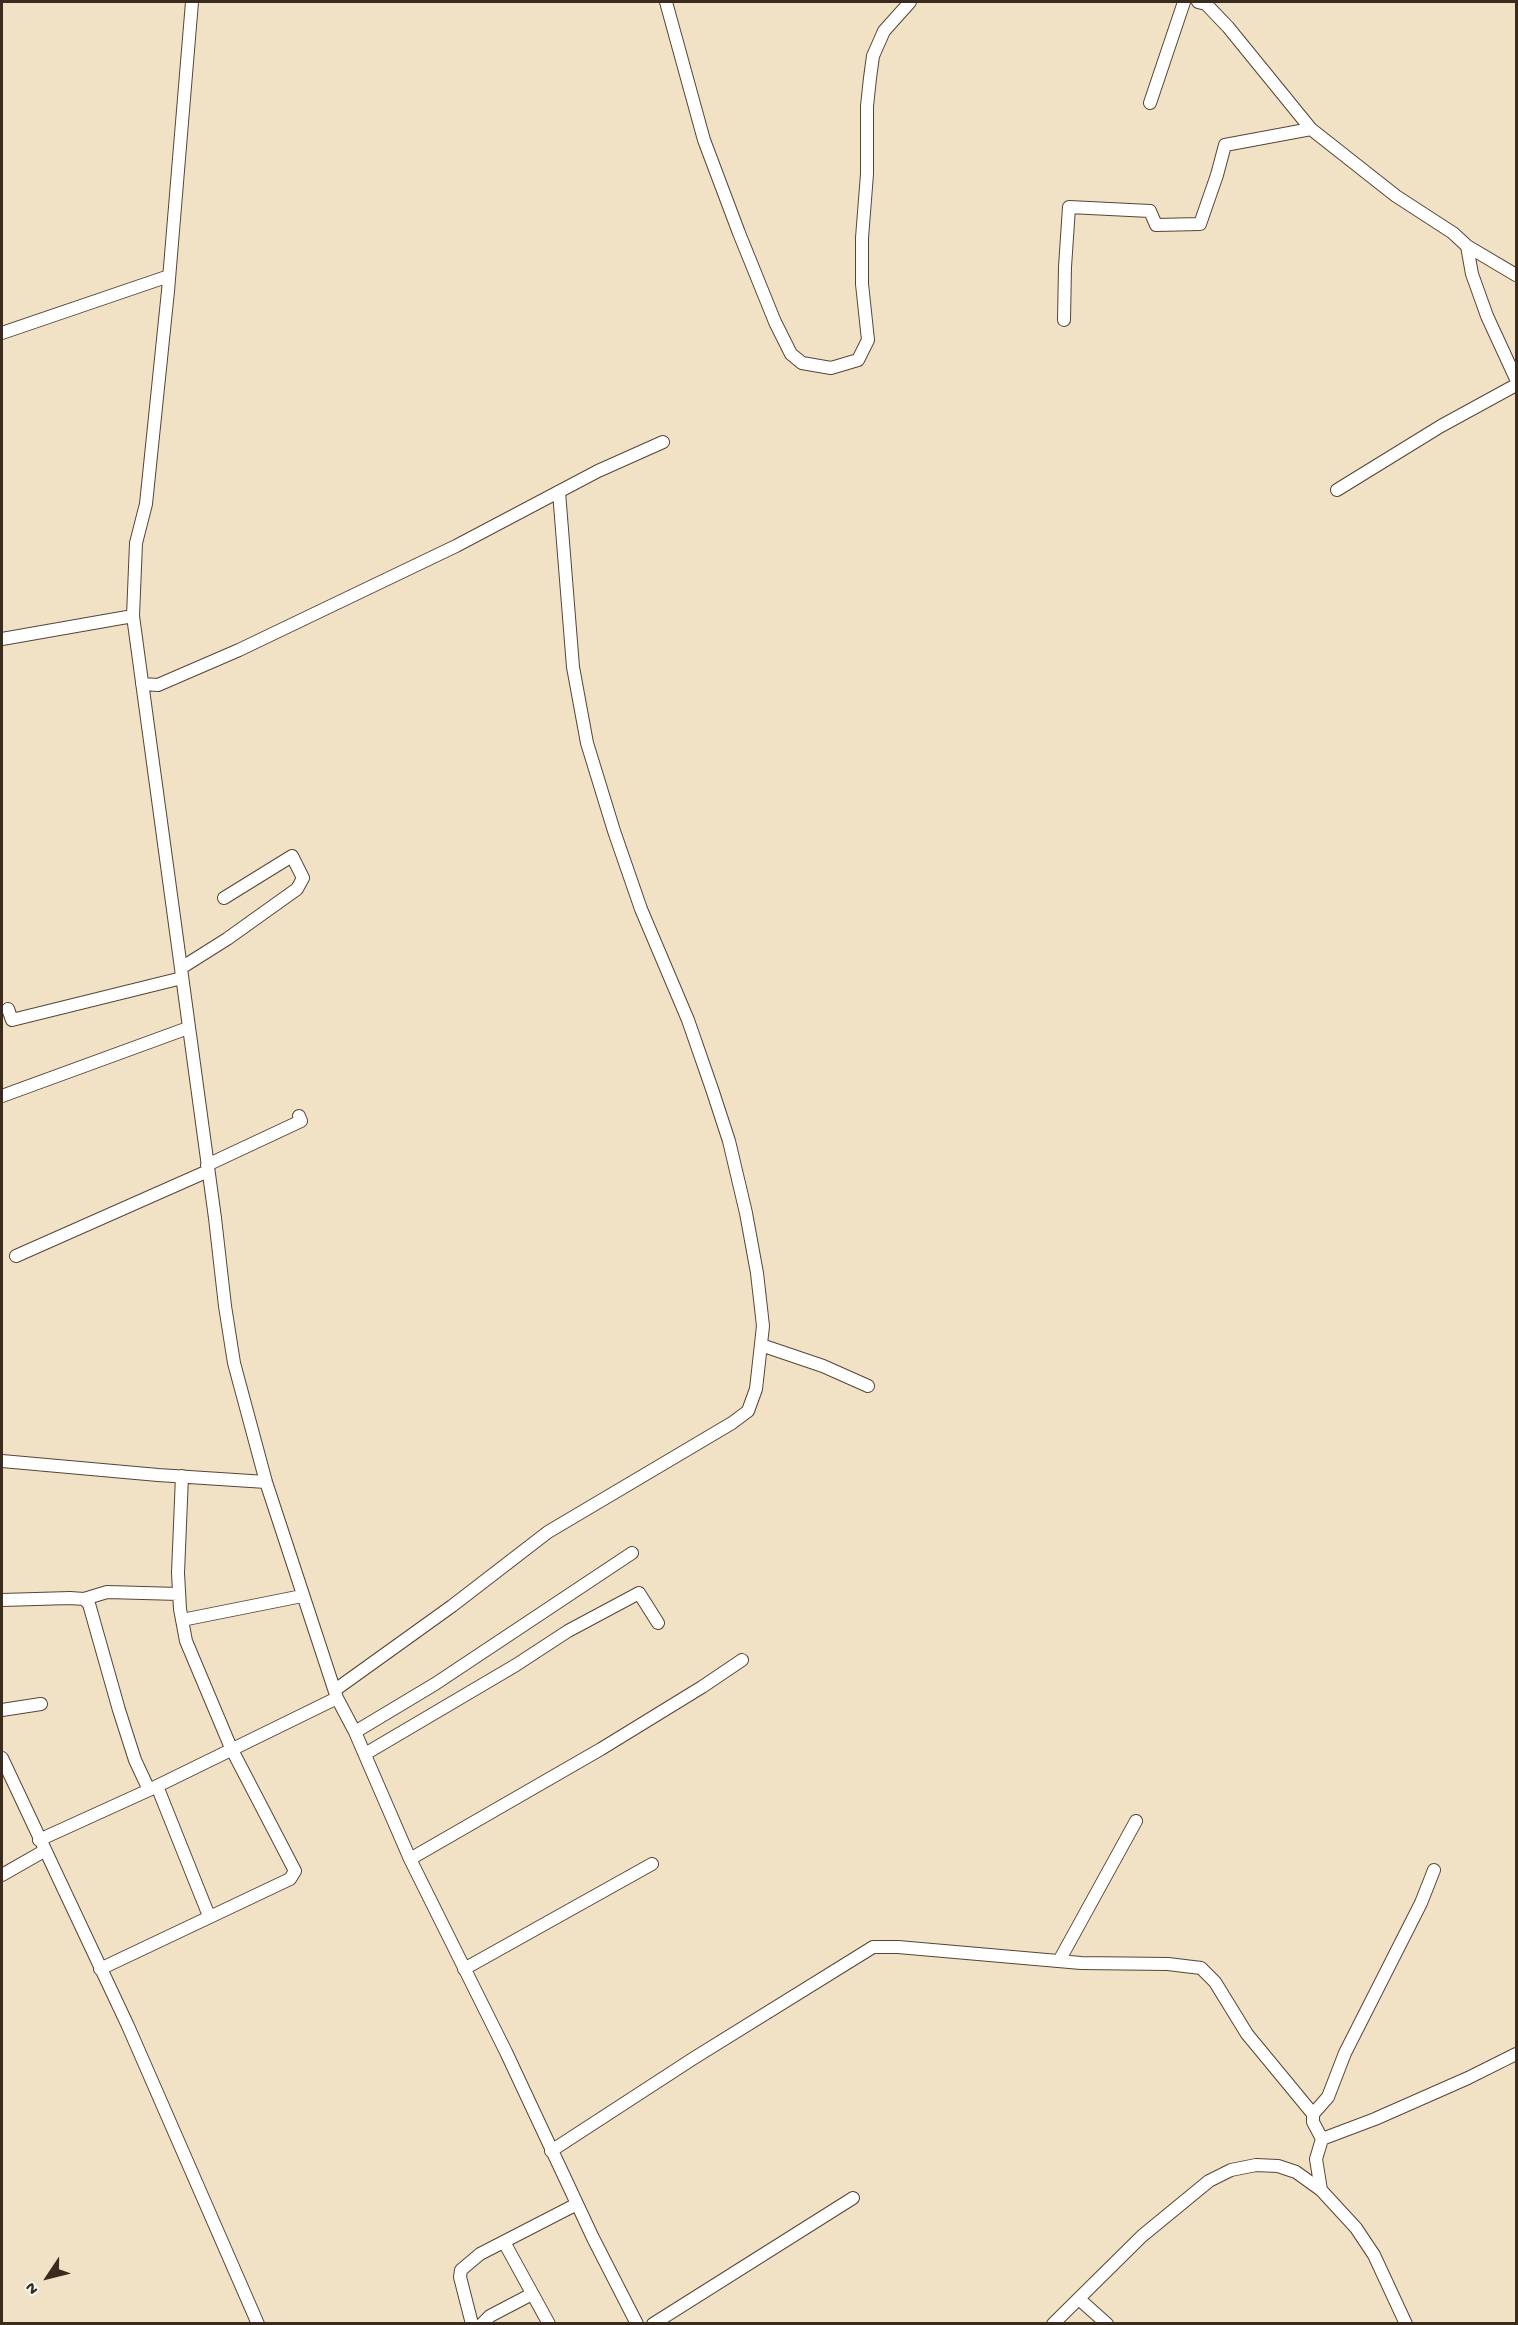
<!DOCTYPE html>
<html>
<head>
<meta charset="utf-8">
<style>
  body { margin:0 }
  #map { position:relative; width:1518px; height:2325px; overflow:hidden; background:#f1e1c5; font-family:"Gochi Hand",sans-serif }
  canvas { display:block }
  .frame { position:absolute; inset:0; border:3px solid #3b2a1e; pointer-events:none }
  .north { position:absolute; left:18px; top:2247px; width:60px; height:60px; -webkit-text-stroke:4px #f6f6f2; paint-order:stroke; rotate:235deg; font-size:16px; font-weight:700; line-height:24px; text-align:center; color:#3b2a1e }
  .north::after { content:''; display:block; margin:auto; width:21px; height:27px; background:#3b2a1e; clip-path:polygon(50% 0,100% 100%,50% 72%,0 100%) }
</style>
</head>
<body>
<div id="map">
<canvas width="1518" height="2325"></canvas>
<div class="frame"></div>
<div class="north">N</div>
</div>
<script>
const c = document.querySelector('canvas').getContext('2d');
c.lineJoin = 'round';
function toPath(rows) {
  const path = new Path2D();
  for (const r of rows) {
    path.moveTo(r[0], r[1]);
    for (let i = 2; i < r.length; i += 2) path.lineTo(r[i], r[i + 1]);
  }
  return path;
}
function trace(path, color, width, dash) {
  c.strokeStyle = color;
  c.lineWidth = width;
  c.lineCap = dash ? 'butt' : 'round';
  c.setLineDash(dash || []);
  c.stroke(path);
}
const minor = toPath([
  [192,2,168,291,146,504,136,543,133,616,215,1218,225,1306,234,1363,266,1482,337,1698,355,1732,410,1859,506,2052,593,2238,637,2324],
  [666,2,704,140,739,233,775,322,791,354,802,363,831,368,858,360,868,340,862,284,862,238,867,174,867,106,870,78,873,56,884,31,910,2],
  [1198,2,1206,4,1228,27,1311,129,1396,196,1453,233,1467,246,1516,275],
  [1150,103,1184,2],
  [1467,246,1472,274,1487,316,1516,379],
  [1064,320,1065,267,1069,207,1150,211,1156,225,1200,224,1217,175,1225,145,1311,129],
  [2,333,169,276],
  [1337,490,1441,426,1516,385],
  [2,639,133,616],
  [142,684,158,685,239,650,456,546,598,471,663,442],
  [181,968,227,939,297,889,303,878,292,856,224,898],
  [8,1009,12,1020,182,978],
  [2,1096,188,1028],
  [207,1165,301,1121,299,1116],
  [16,1256,208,1171],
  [761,1345,823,1366,868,1386],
  [2,1461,158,1475,266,1482],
  [84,1599,107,1592,179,1594],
  [2,1600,70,1598,84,1599,89,1604,119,1710,135,1760,149,1790],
  [182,1620,302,1596],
  [335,1690,452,1606,548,1532,732,1423,748,1411,756,1389,763,1326,757,1273,746,1213,729,1141,712,1089,688,1020,641,909,614,831,587,743,573,667,559,492],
  [2,1710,41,1704],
  [355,1732,435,1684,632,1553],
  [365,1754,516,1665,568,1631,639,1593,658,1623],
  [2,1758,128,2026,258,2324],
  [157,1786,209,1916],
  [39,1840,149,1790,337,1698],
  [410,1859,601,1749,702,1687,742,1660],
  [2,1875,44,1851],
  [1059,1961,1136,1821],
  [100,1969,290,1879,295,1871,231,1748,186,1641,180,1609,178,1573,182,1476],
  [464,1969,652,1864],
  [1313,2114,1328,2097,1345,2053,1421,1903,1434,1870],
  [1322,2139,1375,2119,1468,2078,1516,2054],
  [551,2151,694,2058,865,1952,873,1947,898,1947,1081,1963,1168,1964,1201,1968,1215,1982,1247,2034,1313,2114,1313,2122,1322,2139,1316,2159,1321,2190],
  [504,2242,549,2324],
  [1079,2299,1107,2324],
  [472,2324,460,2277,461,2270,480,2254,577,2204],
  [482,2324,490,2316,532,2294],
  [653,2324,853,2198],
  [1053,2324,1142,2236,1209,2181,1231,2170,1256,2165,1278,2166,1296,2172,1321,2190,1356,2228,1374,2255,1406,2324]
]);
trace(minor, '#564537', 14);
trace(minor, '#fff', 12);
</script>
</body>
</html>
